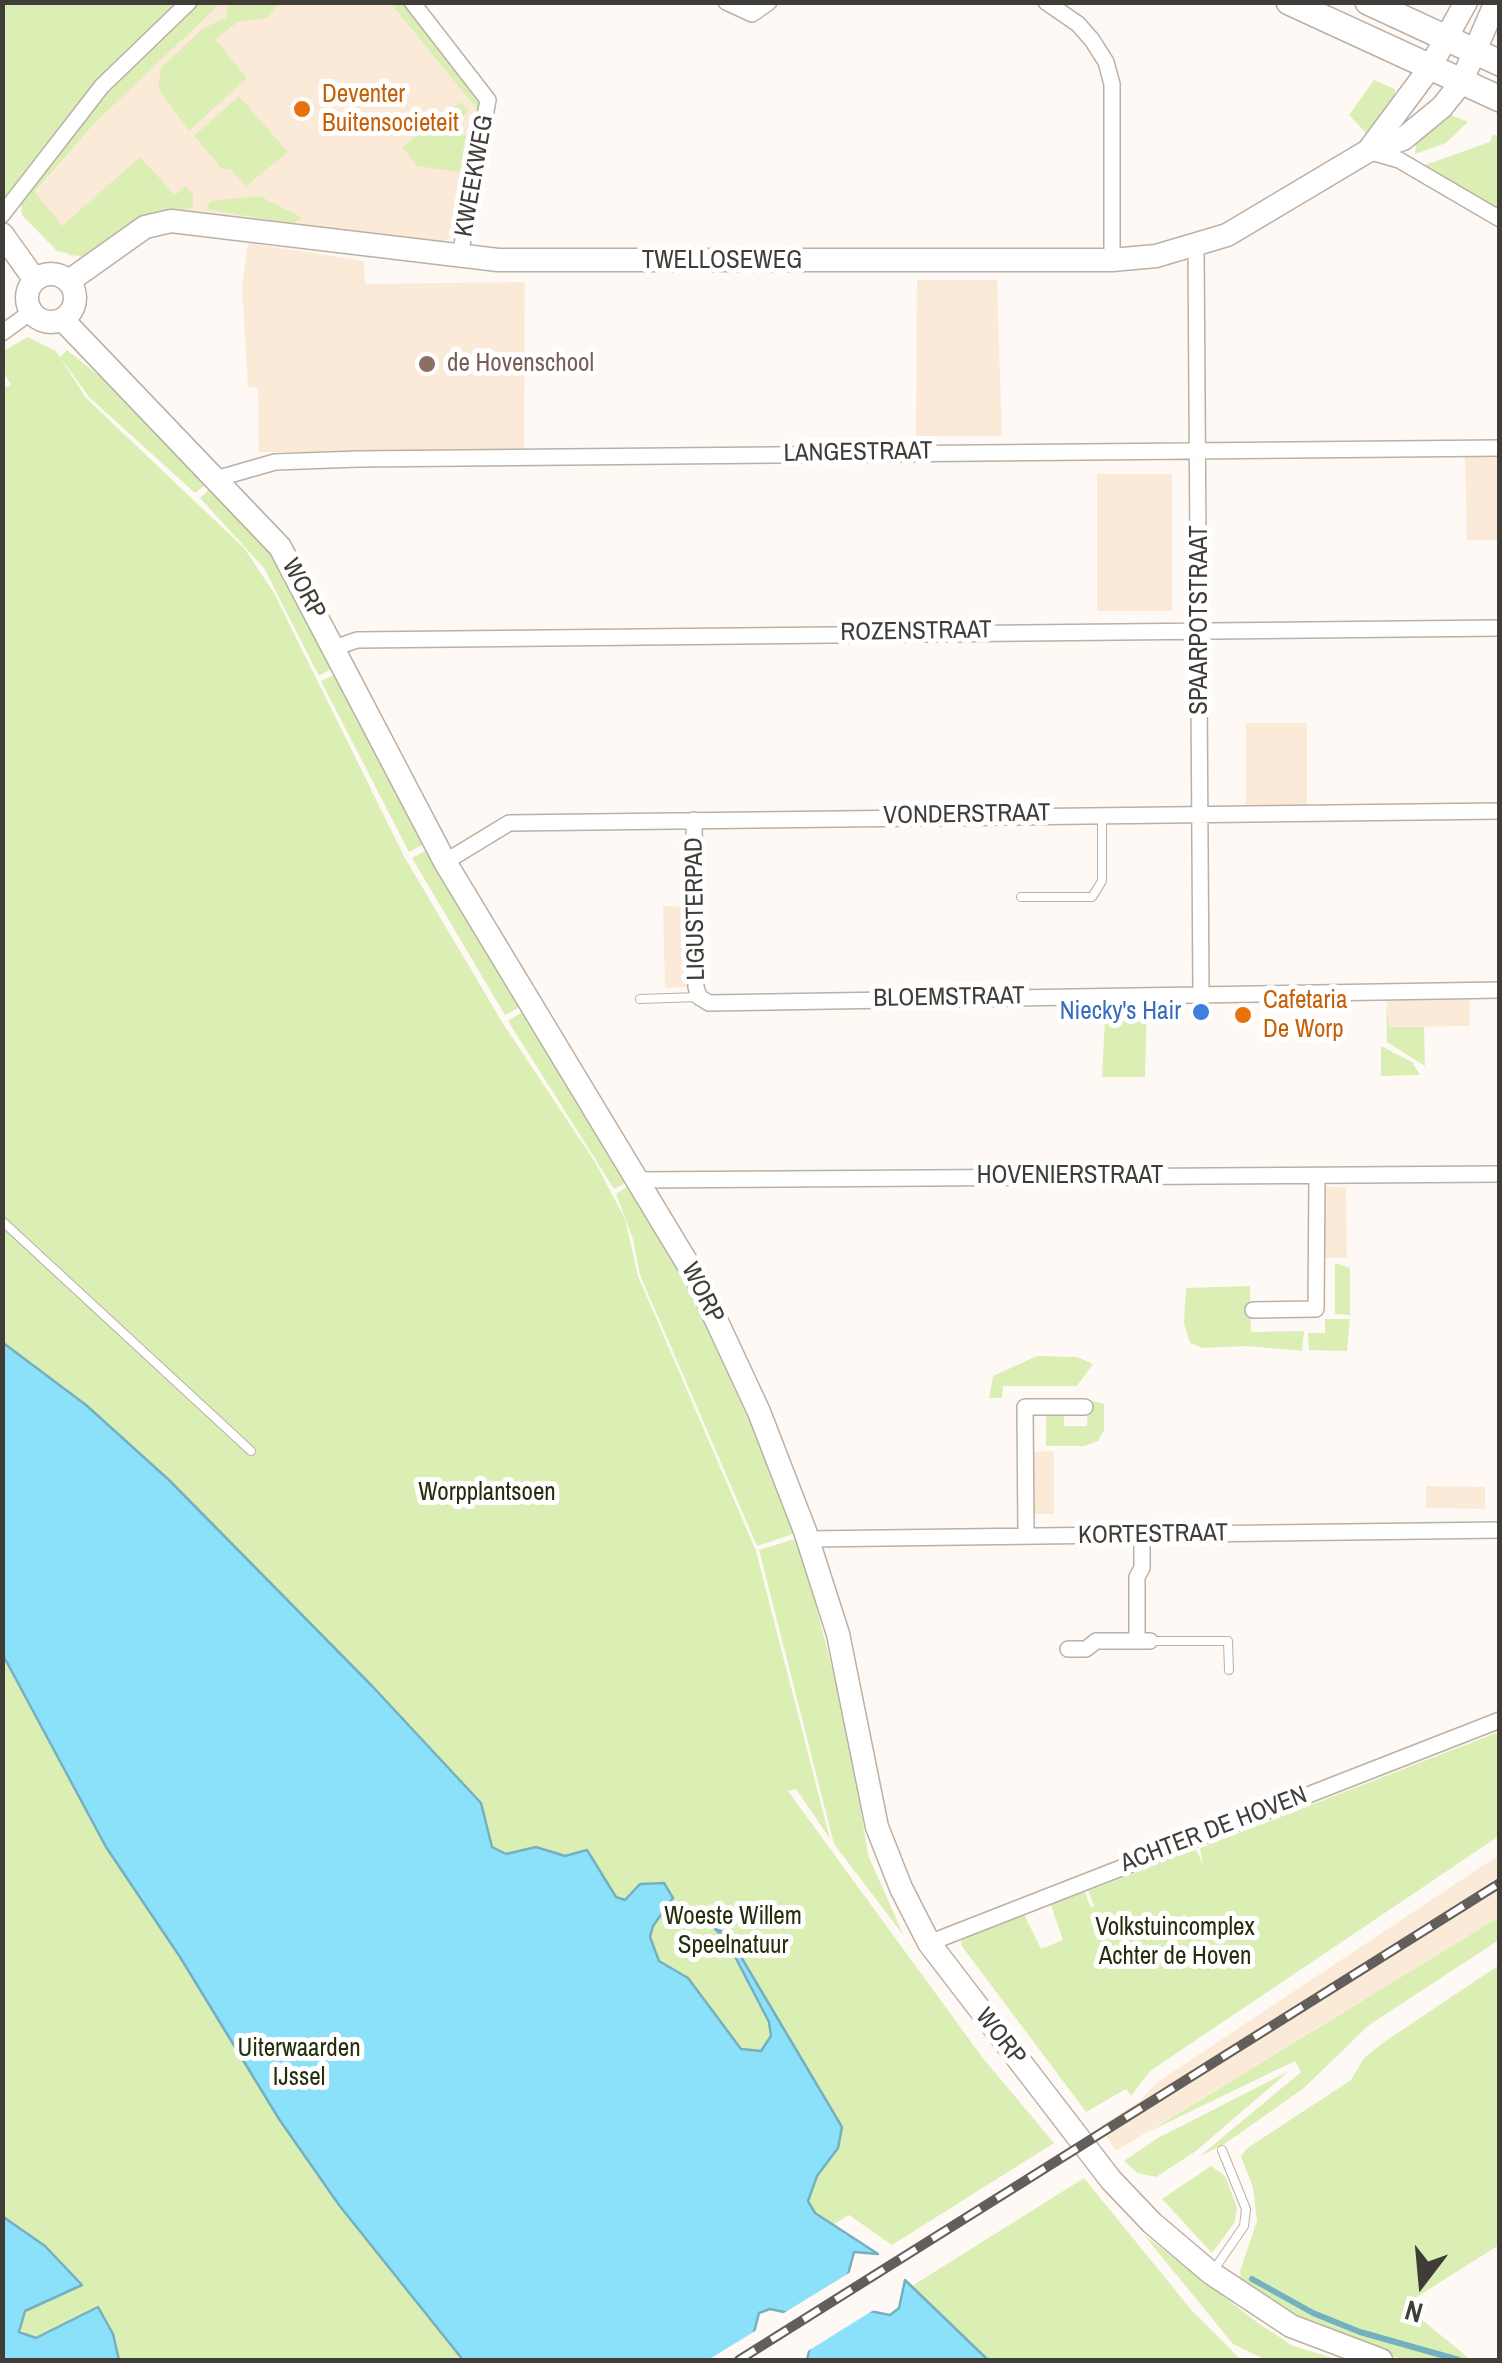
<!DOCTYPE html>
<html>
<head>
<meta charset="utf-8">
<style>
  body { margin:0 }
  #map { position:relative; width:1502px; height:2363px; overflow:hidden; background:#fef9f4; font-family:"Archivo Narrow",sans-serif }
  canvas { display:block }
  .frame { position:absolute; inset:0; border:5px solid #403c37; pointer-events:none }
  .north { position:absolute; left:1372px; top:2233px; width:100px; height:100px; -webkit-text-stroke:8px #fff; paint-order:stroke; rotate:196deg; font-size:28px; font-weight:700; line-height:40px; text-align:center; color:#403c37 }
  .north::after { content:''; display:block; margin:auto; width:35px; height:45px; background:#403c37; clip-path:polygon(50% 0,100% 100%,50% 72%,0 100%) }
</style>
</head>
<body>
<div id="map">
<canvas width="1502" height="2363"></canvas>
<div class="frame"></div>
<div class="north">N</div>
</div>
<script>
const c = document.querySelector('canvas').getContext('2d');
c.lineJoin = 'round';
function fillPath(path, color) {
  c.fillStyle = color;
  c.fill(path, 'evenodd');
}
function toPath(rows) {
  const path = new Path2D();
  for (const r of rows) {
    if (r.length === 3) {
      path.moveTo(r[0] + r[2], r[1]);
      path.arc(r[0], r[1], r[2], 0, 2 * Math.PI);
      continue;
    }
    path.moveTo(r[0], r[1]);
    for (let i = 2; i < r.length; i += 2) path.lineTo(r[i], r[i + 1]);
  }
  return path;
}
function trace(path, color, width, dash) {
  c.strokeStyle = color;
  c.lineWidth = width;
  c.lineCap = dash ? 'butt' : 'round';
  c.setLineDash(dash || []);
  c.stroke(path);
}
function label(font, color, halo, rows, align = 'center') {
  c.font = font + ' "Archivo Narrow",sans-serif';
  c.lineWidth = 10;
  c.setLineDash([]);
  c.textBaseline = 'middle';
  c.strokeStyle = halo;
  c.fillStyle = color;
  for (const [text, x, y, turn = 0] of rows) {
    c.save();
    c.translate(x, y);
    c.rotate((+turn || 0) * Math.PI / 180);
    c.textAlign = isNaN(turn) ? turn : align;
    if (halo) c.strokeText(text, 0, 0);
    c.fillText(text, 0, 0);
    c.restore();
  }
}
fillPath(toPath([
  [221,3,390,3,476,108,451,238,442,242,188,211,169,213,72,257,47,241,20,211,96,122],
  [248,243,364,261,365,284,525,282,524,452,259,452,258,388,248,387,242,286],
  [917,280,997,280,1002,436,916,436],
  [1465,455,1498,455,1499,540,1467,540],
  [1097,474,1172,474,1172,611,1097,611],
  [1246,723,1307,723,1307,805,1246,805],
  [663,906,689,907,688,987,665,988],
  [1469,997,1470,1026,1388,1027,1388,998],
  [1322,1187,1346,1187,1347,1258,1322,1258],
  [1054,1451,1054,1514,1031,1514,1031,1452],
  [1426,1486,1485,1487,1485,1509,1426,1508],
  [1499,1855,1499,1917,1116,2151,1100,2126,1140,2101,1156,2083]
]), '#fcead9');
fillPath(toPath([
  [228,2,280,3,267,18,238,22,215,39,247,78,189,131,158,88,161,68,203,28,226,18],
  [2,3,179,3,7,196,2,194],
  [196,3,221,3,96,122,35,192,62,226,140,157,175,195,186,186,193,195,193,207,169,213,83,257,57,251,22,215,21,201,95,103],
  [390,3,402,3,477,96,480,106,467,182,463,181,476,108],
  [1374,80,1395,89,1395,96,1383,120,1366,133,1349,115],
  [239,96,288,152,246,186,230,169,222,169,194,136],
  [461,102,469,111,454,124,457,133,466,135,460,172,417,166,402,147],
  [1449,114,1468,122,1446,143,1415,154,1416,144],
  [1493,134,1499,137,1499,212,1425,165,1490,142],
  [260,196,302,218,293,224,206,209,211,201],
  [28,337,56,351,86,398,244,548,274,593,405,858,502,1022,595,1162,625,1219,638,1276,756,1551,830,1839,796,1789,788,1791,982,2057,1054,2143,892,2245,849,2215,612,2360,41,2360,3,2299,2,389,11,385,3,371,2,352],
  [67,350,118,391,209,482,195,493,89,397,60,357],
  [213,486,276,556,335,667,319,676,264,568,200,498],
  [338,673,426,843,409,852,321,681],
  [429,849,522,1006,505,1015,412,858],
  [1386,998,1389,1027,1424,1027,1425,1066,1387,1042],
  [1141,1000,1147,1001,1145,1077,1102,1077,1106,1001,1136,1001,1135,1010],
  [525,1010,629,1181,614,1189,508,1021],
  [1381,1046,1412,1062,1420,1075,1381,1076],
  [631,1184,722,1352,796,1533,757,1546,640,1275,633,1239,616,1194],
  [1335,1263,1350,1268,1350,1315,1335,1314],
  [1250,1286,1251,1332,1304,1331,1302,1351,1247,1346,1203,1348,1190,1343,1184,1323,1186,1288],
  [1325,1319,1350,1319,1347,1351,1309,1350,1308,1333,1325,1333],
  [1037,1356,1077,1357,1093,1364,1077,1386,1003,1386,1002,1398,989,1398,993,1376],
  [1093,1401,1104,1404,1104,1430,1098,1441,1084,1446,1046,1446,1046,1415,1064,1415,1064,1426,1087,1426,1088,1406],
  [798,1538,848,1729,868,1855,904,1936,834,1844,759,1550],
  [1496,1733,1500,1744,1499,1836,1150,2071,1131,2096,1126,2089,1086,2112,961,1945,962,1935,1022,1910,1041,1949,1063,1940,1048,1897,1056,1894,1060,1901,1085,1892,1091,1908,1094,1906,1088,1891,1196,1849,1203,1865,1200,1848],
  [1499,1917,1499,1940,1369,2025,1304,2088,1223,2145,1200,2156,1301,2072,1295,2061,1148,2132],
  [1499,1965,1499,2245,1404,2305,1471,2360,1406,2360,1383,2354,1310,2325,1241,2285,1240,2271,1257,2221,1253,2187,1241,2157,1246,2149,1351,2080,1364,2058,1384,2042],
  [1289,2071,1196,2151,1156,2177,1137,2173,1124,2161,1158,2138],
  [1211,2166,1225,2176,1237,2207,1235,2222,1212,2253,1162,2199],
  [1084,2178,1193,2312,1241,2360,890,2360,948,2324,912,2286],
  [1144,2235,1258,2323,1293,2346,1340,2360,1266,2360,1233,2344]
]), '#dbefb5');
const water = toPath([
  [2,1342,86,1405,169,1480,373,1687,481,1803,492,1847,506,1854,536,1847,565,1856,587,1850,616,1897,625,1900,640,1884,664,1883,673,1898,653,1926,650,1937,659,1961,688,1978,741,2049,761,2051,771,2036,769,2022,728,1943,702,1915,731,1940,842,2127,838,2148,817,2176,808,2201,815,2213,878,2254,854,2252,845,2286,859,2309,890,2315,899,2308,905,2280,988,2360,807,2360,812,2338,798,2315,770,2309,759,2313,751,2344,761,2360,463,2360,339,2205,279,2119,180,1957,106,1847,3,1655,2,1342],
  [2,2216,45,2246,82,2285,25,2311,19,2332,36,2338,98,2307,113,2334,119,2360,3,2360,2,2216]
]);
fillPath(water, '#8ce1fa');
trace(water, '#75b0c0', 2.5);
fillPath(toPath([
  [854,2270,850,2285,862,2304,877,2308,803,2354,807,2339,795,2320,779,2316],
  [760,2328,757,2343,766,2360,708,2360]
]), '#fef9f4');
trace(toPath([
  [1252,2279,1313,2313,1360,2332,1459,2360]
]), '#75b0c0', 6);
const lane = toPath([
  [1021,897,1092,897,1102,881,1102,817],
  [640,999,699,997],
  [2,1221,251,1451],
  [1151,1641,1228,1641,1229,1670],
  [1213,2271,1244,2226,1246,2209,1222,2150]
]);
const street = toPath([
  [412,2,488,100,460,256],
  [726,2,752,14,769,2],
  [1046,2,1078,24,1092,40,1106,62,1112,84,1112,260],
  [1368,151,1399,160,1500,219],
  [2,215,102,86,189,2],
  [1196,247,1201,993],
  [2,333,31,312],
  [219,478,275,462,358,459,1500,448],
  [334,648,357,640,1500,628],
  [694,820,696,987,699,997,709,1003,1500,990],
  [445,862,509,823,1500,811],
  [640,1180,1500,1174],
  [1253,1310,1316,1309,1317,1176],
  [1026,1536,1025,1407,1085,1407],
  [807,1539,1500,1530],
  [1137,1641,1137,1577,1142,1568,1142,1535],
  [1068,1649,1086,1649,1096,1641,1150,1641],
  [929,1943,1500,1720]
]);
const secondary = toPath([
  [1368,151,1429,69,1466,2],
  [2,234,35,280],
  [51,298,24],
  [69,281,145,227,171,221,498,260,1112,260,1156,256,1227,235,1368,151,1403,139,1442,107,1461,83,1496,2],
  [63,320,280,547,445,862,698,1281,759,1412,805,1531,838,1634,877,1827,901,1888,929,1943,1111,2180,1152,2223,1211,2273,1291,2326,1381,2360]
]);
const primary = toPath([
  [1289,2,1500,99],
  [1368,2,1500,63]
]);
trace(lane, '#bbb0a5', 10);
trace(street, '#bbb0a5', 18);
trace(secondary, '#bbb0a5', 25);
trace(primary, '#bbb0a5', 28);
trace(lane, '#fff', 8);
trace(street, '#fff', 15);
trace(secondary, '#fff', 22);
trace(primary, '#fff', 25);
const rail = toPath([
  [739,2360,1500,1883]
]);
trace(rail, '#625e59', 10);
trace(rail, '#fff', 6, [19]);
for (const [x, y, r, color] of [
  [302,109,10,"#e8710a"],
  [427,364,10,"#8d6e63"],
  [1201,1012,10,"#3f7fe0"],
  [1243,1015,10,"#e8710a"]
]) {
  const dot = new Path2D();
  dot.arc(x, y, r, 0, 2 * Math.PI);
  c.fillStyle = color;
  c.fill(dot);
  trace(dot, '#fff', 4);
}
label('25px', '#c56008', '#fff', [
  ["Deventer",322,95],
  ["Buitensocieteit",322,124],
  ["Cafetaria",1263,1001],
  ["De Worp",1263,1030]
], 'left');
label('25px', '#403c37', '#fff', [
  ["KWEEKWEG",475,176,-80],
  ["TWELLOSEWEG",722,261],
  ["LANGESTRAAT",858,453,-1],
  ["WORP",303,589,62],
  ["SPAARPOTSTRAAT",1200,620,-90],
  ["ROZENSTRAAT",916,632,-1],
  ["VONDERSTRAAT",967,815,-1],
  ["LIGUSTERPAD",696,909,-91],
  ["BLOEMSTRAAT",949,998,-1],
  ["HOVENIERSTRAAT",1070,1176],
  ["WORP",702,1293,63],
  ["KORTESTRAAT",1153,1535,-1],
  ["ACHTER DE HOVEN",1214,1830,-21],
  ["WORP",1000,2037,52]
]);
label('25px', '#785e54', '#fff', [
  ["de Hovenschool",447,364]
], 'left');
label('25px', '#366cbe', '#fff', [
  ["Niecky's Hair",1181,1012]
], 'right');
label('25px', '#242e0b', '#fff', [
  ["Worpplantsoen",487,1493],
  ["Woeste Willem",733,1917],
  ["Speelnatuur",733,1946],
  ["Volkstuincomplex",1175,1928],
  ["Achter de Hoven",1175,1957],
  ["Uiterwaarden",299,2049],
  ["IJssel",299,2078]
]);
</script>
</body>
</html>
